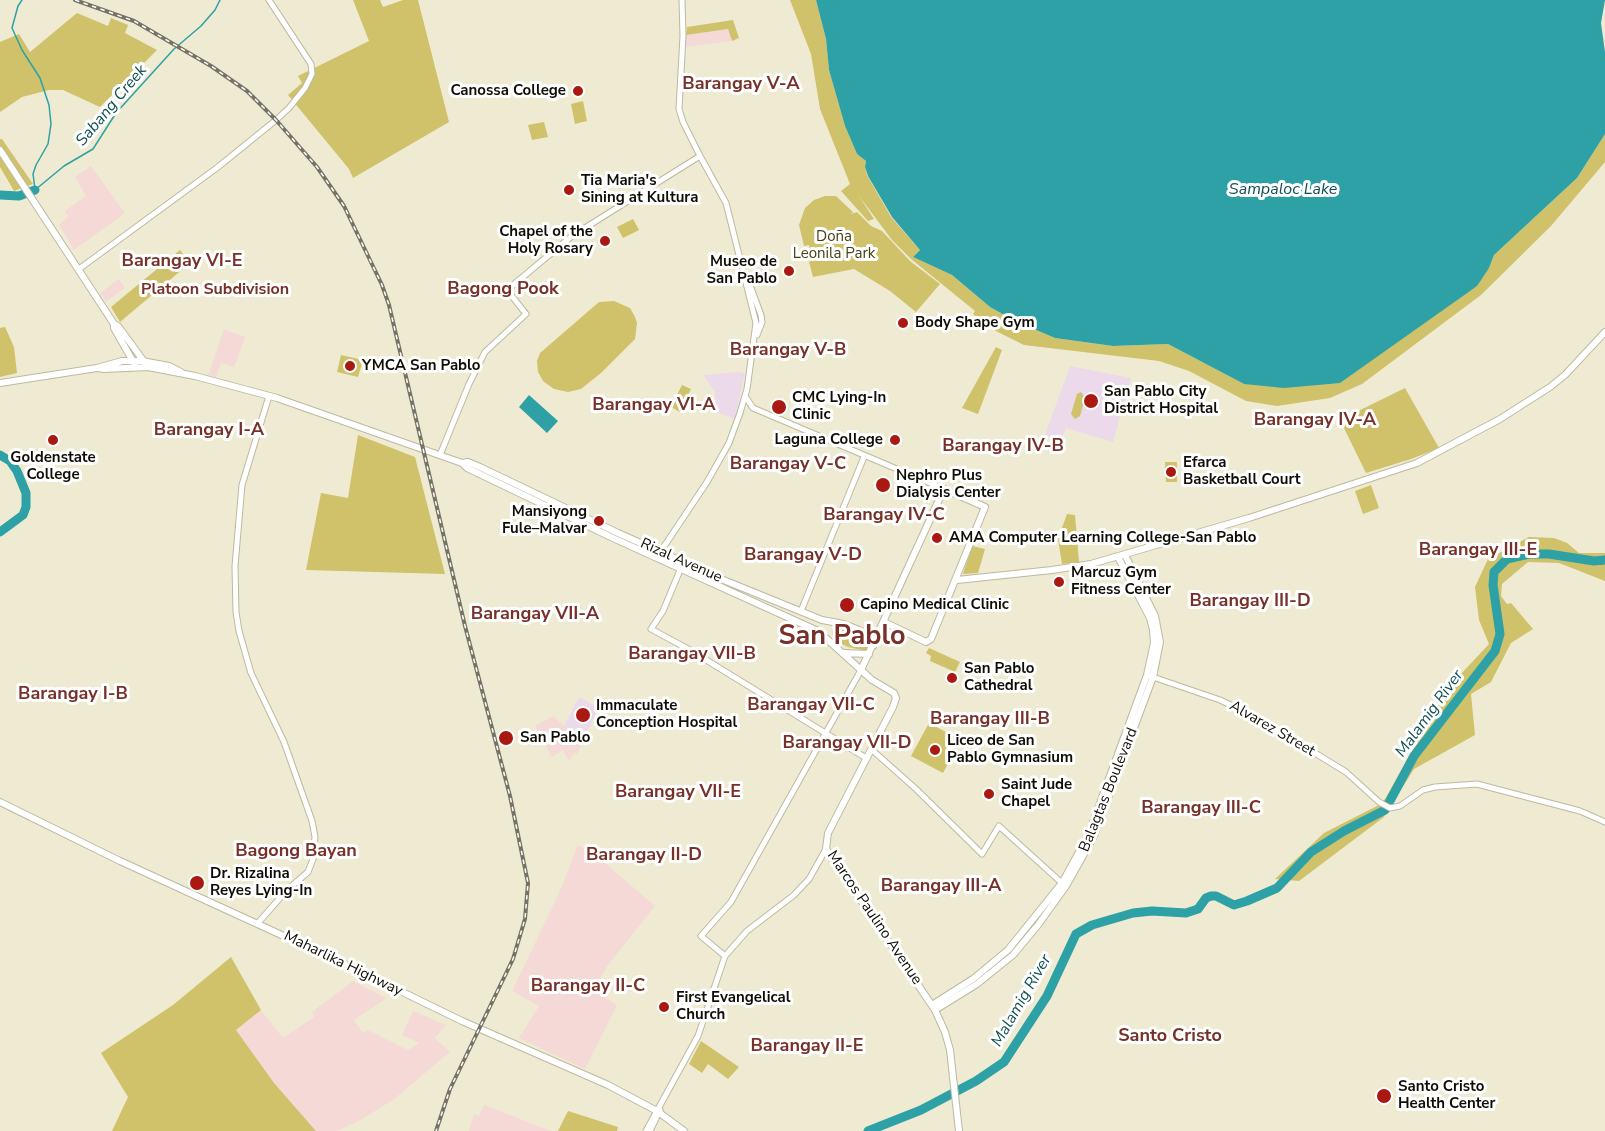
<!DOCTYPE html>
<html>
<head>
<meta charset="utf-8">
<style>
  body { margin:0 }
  canvas { display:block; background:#efebd2 }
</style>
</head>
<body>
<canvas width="1605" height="1131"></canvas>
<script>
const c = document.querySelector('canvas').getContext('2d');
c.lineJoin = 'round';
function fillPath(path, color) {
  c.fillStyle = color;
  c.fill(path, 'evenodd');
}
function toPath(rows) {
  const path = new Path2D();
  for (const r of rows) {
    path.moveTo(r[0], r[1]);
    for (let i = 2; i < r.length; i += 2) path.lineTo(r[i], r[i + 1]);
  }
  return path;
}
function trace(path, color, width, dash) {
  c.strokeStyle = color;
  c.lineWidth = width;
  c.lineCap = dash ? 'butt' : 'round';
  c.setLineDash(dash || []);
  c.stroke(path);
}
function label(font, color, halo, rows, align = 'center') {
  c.font = font + ' "Nunito Sans",sans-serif';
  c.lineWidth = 6;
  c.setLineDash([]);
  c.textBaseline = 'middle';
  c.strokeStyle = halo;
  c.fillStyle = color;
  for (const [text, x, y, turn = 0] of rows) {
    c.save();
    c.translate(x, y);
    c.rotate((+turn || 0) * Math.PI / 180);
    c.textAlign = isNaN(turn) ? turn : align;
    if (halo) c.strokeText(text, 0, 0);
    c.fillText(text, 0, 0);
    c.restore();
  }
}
fillPath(toPath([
  [728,29,732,41,685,47,686,35],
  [91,166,125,213,74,250,59,225,68,217,65,211,86,196,75,177],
  [119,279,125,288,106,302,100,293],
  [224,329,245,337,238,357,234,367,221,363,216,377,208,375],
  [553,716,564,726,585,736,577,754,574,753,569,761,563,750,552,757,535,726],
  [578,845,605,863,655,906,608,965,593,989,617,1005,585,1069,519,1038,539,1006,512,991,559,893],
  [353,981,387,998,354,1020,363,1033,368,1030,408,1050,419,1043,402,1035,413,1011,446,1025,435,1038,450,1052,393,1100,357,1122,337,1131,316,1131,274,1083,236,1030,261,1010,283,1038,314,1017,312,1012],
  [484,1105,551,1131,469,1131,474,1114,479,1116]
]), '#f4d9d6');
fillPath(toPath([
  [1070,366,1131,378,1113,442,1066,428,1061,441,1045,435],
  [738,372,745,373,735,419,713,411,715,392,703,375],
  [579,697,599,708,585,736,564,726]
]), '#ecdaea');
fillPath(toPath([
  [353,0,380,0,383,7,403,0,418,0,449,122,353,178,349,169,288,95,302,83,298,76,369,41],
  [790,0,816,0,826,39,829,70,845,126,857,154,866,161,865,167,867,175,891,217,920,250,913,257,952,275,990,307,1015,321,1055,338,1113,346,1168,344,1244,384,1340,383,1489,268,1494,255,1577,178,1605,134,1605,162,1551,226,1481,295,1362,384,1330,398,1277,406,1246,401,1189,371,1159,361,1024,345,996,331,973,314,975,311,911,259,892,240,859,196,874,219,868,221,841,191,850,184,820,109,811,54],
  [77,13,108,26,111,18,128,25,125,33,157,50,100,107,63,90,49,90,22,97,0,112,0,42,19,34,30,52],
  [733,20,739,38,732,41,728,29,686,35,687,27],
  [583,101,587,121,575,124,571,104],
  [544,122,548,137,532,140,528,125],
  [0,139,2,139,33,184,14,191,0,167],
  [825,196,836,196,853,212,851,214,857,212,871,226,882,231,910,261,940,284,916,312,890,291,854,269,813,277,809,262,811,261,809,245,804,246,799,225,805,208,814,200],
  [633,219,639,230,623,238,617,227],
  [180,250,190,263,120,322,111,307],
  [614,301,630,308,635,317,637,323,635,339,601,373,581,389,568,392,554,389,543,381,538,372,537,361,540,353,599,302],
  [5,327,14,347,17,373,0,377,0,328],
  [996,347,1002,350,978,414,962,408],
  [341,355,363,360,358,377,337,372],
  [682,385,691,389,680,412,671,407],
  [1405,388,1439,448,1411,459,1366,473,1340,420],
  [1081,392,1085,398,1080,416,1075,419,1071,414,1077,394],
  [358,435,415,457,445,574,306,570,321,493,348,498],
  [1165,462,1177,462,1177,482,1166,482],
  [1371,485,1379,508,1363,514,1355,491],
  [1067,514,1075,515,1079,562,1062,564,1058,539],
  [1529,537,1554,538,1567,543,1579,553,1605,553,1605,581,1559,563,1528,562,1502,584,1501,596,1507,604,1511,603,1533,629,1511,643,1491,682,1471,694,1475,735,1414,769,1384,817,1299,881,1275,879,1324,833,1377,806,1385,799,1433,714,1460,675,1489,644,1479,620,1475,587,1488,559],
  [972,546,985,549,978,573,963,574],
  [838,625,866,635,869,646,866,651,848,647,834,640,832,633,833,628],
  [929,648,960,662,955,672,930,661,931,656,926,653],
  [929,723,961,740,943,773,911,756],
  [231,957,261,1010,236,1030,274,1083,316,1131,112,1131,128,1097,101,1053,173,1005],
  [701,1041,739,1067,728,1079,708,1064,702,1073,689,1064],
  [568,1111,618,1127,617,1131,558,1131]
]), '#d0c16b');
fillPath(toPath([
  [816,0,1605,0,1601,23,1605,52,1605,134,1577,178,1494,255,1489,268,1477,286,1340,383,1284,388,1244,384,1168,344,1113,346,1055,338,1015,321,990,307,952,275,913,257,920,250,892,217,868,176,865,167,866,161,857,154,845,126,829,70,826,39],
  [529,395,558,421,547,433,519,407]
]), '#2da1a5');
trace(toPath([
  [22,0,18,6,12,28,22,50,40,78,49,105,51,124,48,144,36,165,33,174,35,189],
  [35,190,64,166,93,149,116,113,174,49,201,26,215,10,220,0]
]), '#2da1a5', 1.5);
trace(toPath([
  [0,195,19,196,35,190],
  [0,455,10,461,17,471,26,493,26,507,23,515,0,532],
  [868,1131,921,1110,976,1081,1004,1062,1047,996,1076,934,1092,925,1133,913,1152,911,1186,913,1198,909,1206,898,1211,896,1216,896,1234,905,1247,901,1277,888,1311,852,1344,831,1385,810,1414,756,1495,651,1500,634,1493,585,1494,572,1507,559,1529,554,1549,554,1594,561,1605,560]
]), '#2da1a5', 9);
const tertiary = toPath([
  [79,269,218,167,276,120,289,108,305,88,312,74,311,64,269,0],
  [745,280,751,288,761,315,762,322,757,335],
  [745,396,753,408,944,489],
  [440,455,469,384,485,352,526,314,507,290,572,236,700,156],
  [659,554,707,482,729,443,740,413,747,389,756,323,726,203,700,156,683,122,679,109,683,36,682,0],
  [683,563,663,611,651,629,690,650,866,758],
  [801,611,864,457],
  [1147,675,1220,700,1256,717,1346,772,1379,802,1390,808,1400,806,1423,790,1435,787,1477,784,1580,811,1605,822],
  [871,749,916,789,982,854,999,826,1063,884],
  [258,923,286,891,308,872,313,859,315,837,312,821,284,742,251,673,239,631,236,612,235,566,242,485,269,396],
  [725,956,701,936,731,902,861,670],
  [646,1131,698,1036,725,956,747,931,794,895,809,879,826,849],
  [650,1131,660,1110]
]);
const secondary = toPath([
  [142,361,169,366,181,372],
  [148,367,195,376,277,398,462,463,467,468,615,539,818,631,872,680,894,693,896,698,893,707,828,833,826,849,935,1010,945,1032,950,1050,959,1131],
  [462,463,468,462,480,467,618,533,721,579,822,620,844,624,869,634,873,646],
  [957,580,1052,570,1091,564,1249,518,1417,463,1500,419,1550,387,1565,375,1605,332],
  [844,653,869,654],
  [861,670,944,489,985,507,931,639,926,642,884,622],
  [932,1005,973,979,1008,950,1062,883,1088,836,1147,675,1154,643,1153,630,1150,618,1118,557],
  [935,1010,977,984,1013,955,1038,925,1066,886,1093,838,1153,677,1160,642,1155,616,1125,555]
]);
const primary = toPath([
  [0,150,114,324,118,326,148,367],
  [114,324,114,328,134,363],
  [98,368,104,369,148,367],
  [0,383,97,368,122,361,142,361],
  [0,802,120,861,347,965,462,1021,608,1085,657,1111,684,1131]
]);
trace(tertiary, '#bdb9a0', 7);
trace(secondary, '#bdb9a0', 8);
trace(primary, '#bdb9a0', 8);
trace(tertiary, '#fff', 5);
trace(secondary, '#fff', 6);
trace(primary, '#fff', 6);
const rail = toPath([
  [75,0,134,21,211,66,247,91,276,120,317,167,344,206,382,285,389,305,465,626,510,796,528,883,525,919,513,959,450,1089,436,1131]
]);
trace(rail, '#757363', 4);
trace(rail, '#fff', 1.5, [4.5]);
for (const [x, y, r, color] of [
  [578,91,6,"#aa1812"],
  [569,190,6,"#aa1812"],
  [605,241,6,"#aa1812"],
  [789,271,6,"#aa1812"],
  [903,323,6,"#aa1812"],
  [350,366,6,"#aa1812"],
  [1091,401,8,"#aa1812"],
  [779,407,8,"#aa1812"],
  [53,440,6,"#aa1812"],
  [895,440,6,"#aa1812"],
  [1171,472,6,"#aa1812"],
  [883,485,8,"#aa1812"],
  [599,521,6,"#aa1812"],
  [937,538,6,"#aa1812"],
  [1059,582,6,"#aa1812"],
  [847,605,8,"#aa1812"],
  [952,678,6,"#aa1812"],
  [583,715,8,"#aa1812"],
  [506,738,8,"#aa1812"],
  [935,750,6,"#aa1812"],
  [989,794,6,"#aa1812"],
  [197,883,8,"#aa1812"],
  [664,1007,6,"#aa1812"],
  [1384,1096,8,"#aa1812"]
]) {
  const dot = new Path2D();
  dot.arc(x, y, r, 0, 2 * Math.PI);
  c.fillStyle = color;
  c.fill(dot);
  trace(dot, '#fff', 2);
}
label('bold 15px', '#0f0d05', '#fff', [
  ["Canossa College",566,91,"right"],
  ["Tia Maria's",581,181],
  ["Sining at Kultura",581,198],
  ["Chapel of the",593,232,"right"],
  ["Holy Rosary",593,249,"right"],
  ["Museo de",777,262,"right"],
  ["San Pablo",777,279,"right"],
  ["Body Shape Gym",915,323],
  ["YMCA San Pablo",362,366],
  ["San Pablo City",1104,392],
  ["District Hospital",1104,409],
  ["CMC Lying-In",792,398],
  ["Clinic",792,415],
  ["Laguna College",883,440,"right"],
  ["Goldenstate",53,458,"center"],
  ["College",53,475,"center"],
  ["Efarca",1183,463],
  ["Basketball Court",1183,480],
  ["Nephro Plus",896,476],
  ["Dialysis Center",896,493],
  ["Mansiyong",587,512,"right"],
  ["Fule–Malvar",587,529,"right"],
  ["AMA Computer Learning College-San Pablo",949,538],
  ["Marcuz Gym",1071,573],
  ["Fitness Center",1071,590],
  ["Capino Medical Clinic",860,605],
  ["San Pablo",964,669],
  ["Cathedral",964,686],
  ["Immaculate",596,706],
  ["Conception Hospital",596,723],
  ["San Pablo",520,738],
  ["Liceo de San",947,741],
  ["Pablo Gymnasium",947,758],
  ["Saint Jude",1001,785],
  ["Chapel",1001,802],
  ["Dr. Rizalina",210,874],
  ["Reyes Lying-In",210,891],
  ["First Evangelical",676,998],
  ["Church",676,1015],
  ["Santo Cristo",1398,1087],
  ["Health Center",1398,1104]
], 'left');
label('15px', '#463f14', '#fff', [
  ["Doña",834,237],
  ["Leonila Park",834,254]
]);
label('15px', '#0f0d05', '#fff', [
  ["Rizal Avenue",681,561,24],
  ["Alvarez Street",1272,729,30],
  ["Balagtas Boulevard",1109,790,-68],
  ["Marcos Paulino Avenue",874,918,56],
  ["Maharlika Highway",343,964,26]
]);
label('italic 16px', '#0e4f52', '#fff', [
  ["Sabang Creek",112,106,-50],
  ["Sampaloc Lake",1283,190],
  ["Malamig River",1430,714,-54],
  ["Malamig River",1022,1001,-60]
]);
label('bold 16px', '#773129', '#fff', [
  ["Platoon Subdivision",215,290]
]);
label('bold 18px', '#773129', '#fff', [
  ["Barangay V-A",741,85],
  ["Barangay VI-E",182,262],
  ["Bagong Pook",503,290],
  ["Barangay V-B",788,351],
  ["Barangay VI-A",654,406],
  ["Barangay IV-A",1315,421],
  ["Barangay I-A",209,431],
  ["Barangay IV-B",1003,447],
  ["Barangay V-C",788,465],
  ["Barangay IV-C",884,516],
  ["Barangay III-E",1478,551],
  ["Barangay V-D",803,556],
  ["Barangay III-D",1250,602],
  ["Barangay VII-A",535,615],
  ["Barangay VII-B",692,655],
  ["Barangay I-B",73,695],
  ["Barangay VII-C",811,706],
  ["Barangay III-B",990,720],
  ["Barangay VII-D",847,744],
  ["Barangay VII-E",678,793],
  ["Barangay III-C",1201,809],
  ["Bagong Bayan",296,852],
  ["Barangay II-D",644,856],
  ["Barangay III-A",941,887],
  ["Barangay II-C",588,987],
  ["Santo Cristo",1170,1037],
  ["Barangay II-E",807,1047]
]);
label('bold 27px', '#773129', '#fff', [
  ["San Pablo",842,637]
]);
</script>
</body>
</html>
